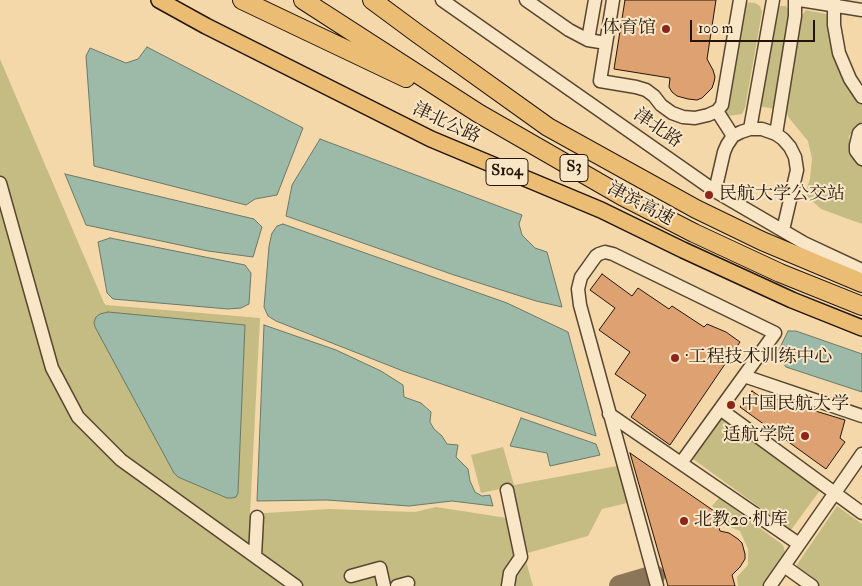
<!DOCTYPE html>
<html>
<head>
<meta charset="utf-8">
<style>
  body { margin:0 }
  #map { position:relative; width:862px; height:586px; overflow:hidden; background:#f4d8a9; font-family:"IM FELL Double Pica",serif }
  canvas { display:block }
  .scale { position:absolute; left:690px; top:20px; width:125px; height:22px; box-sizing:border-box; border:2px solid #241509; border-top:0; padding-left:6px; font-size:15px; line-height:18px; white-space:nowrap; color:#241509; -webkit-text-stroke:4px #f8e6c7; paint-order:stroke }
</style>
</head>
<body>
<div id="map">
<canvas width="862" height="586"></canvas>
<div class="scale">100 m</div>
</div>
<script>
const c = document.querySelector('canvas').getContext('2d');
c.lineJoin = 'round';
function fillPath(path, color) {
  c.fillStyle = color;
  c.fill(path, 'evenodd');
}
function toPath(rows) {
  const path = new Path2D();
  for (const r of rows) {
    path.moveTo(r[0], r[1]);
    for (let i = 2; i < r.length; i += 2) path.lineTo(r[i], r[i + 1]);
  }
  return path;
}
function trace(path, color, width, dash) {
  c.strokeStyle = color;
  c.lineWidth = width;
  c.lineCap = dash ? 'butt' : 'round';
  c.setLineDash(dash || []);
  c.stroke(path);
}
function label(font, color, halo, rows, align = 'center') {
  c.font = font + ' "IM FELL Double Pica","Noto Serif SC",serif';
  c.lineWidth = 4;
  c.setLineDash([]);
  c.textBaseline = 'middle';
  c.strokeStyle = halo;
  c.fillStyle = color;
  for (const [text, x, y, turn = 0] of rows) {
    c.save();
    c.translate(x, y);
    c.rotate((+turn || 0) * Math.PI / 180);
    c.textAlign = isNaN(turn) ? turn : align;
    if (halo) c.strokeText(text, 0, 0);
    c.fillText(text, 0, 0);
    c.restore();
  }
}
fillPath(toPath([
  [744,2,755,3,760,6,762,12,745,108,742,114,728,116,725,110],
  [781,6,786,6,789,11,790,16,775,109,758,106,775,8],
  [806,10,826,14,829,19,847,82,862,104,862,121,849,136,850,150,862,165,862,224,821,209,805,194,810,179,812,159,808,141,789,118,785,110,801,17],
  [0,59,104,303,106,305,260,318,250,514,329,509,415,512,436,507,507,518,500,489,481,493,471,455,503,447,514,485,617,466,627,503,602,509,588,536,524,554,533,586,0,586],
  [722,418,821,489,791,530,693,459],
  [719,498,783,545,786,556,765,586,738,586,737,577,748,565,748,549,740,531,721,523,717,510,712,506],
  [837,506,862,524,862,586,819,586,794,569]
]), '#c4bc82');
const water = toPath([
  [147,47,303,128,277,195,255,199,246,205,94,166,86,56,90,48,126,63,138,59,147,47],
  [320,139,522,215,519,224,522,235,535,248,547,252,562,307,536,301,454,275,286,216,292,185,320,139],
  [65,174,254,219,262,227,253,257,208,251,86,225,65,174],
  [283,224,507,303,568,332,596,436,403,371,276,321,268,316,264,307,269,246,272,233,277,226,283,224],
  [110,238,245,265,251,273,249,304,241,308,228,309,113,299,107,293,98,242,110,238],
  [108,312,245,325,238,493,236,497,232,498,227,498,178,477,174,473,95,327,94,322,96,317,100,314,108,312],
  [264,325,336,350,381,371,403,385,404,397,421,403,431,412,430,422,434,429,442,436,447,444,458,445,456,457,468,469,470,481,475,492,482,496,490,495,493,506,452,501,409,506,327,500,257,501,264,325],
  [788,331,796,331,862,354,862,392,786,367,781,360,775,358,788,331],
  [521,418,596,444,600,455,550,466,547,453,510,446,521,418]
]);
fillPath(water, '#9cbaa7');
trace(water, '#6c7868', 1);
trace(toPath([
  [620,586,654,576]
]), '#8c7659', 22);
const building = toPath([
  [625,0,716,0,707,59,713,70,715,77,714,82,712,88,702,98,697,100,688,99,677,96,672,92,669,87,670,78,614,69,625,0],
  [602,274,632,296,638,288,669,309,672,306,704,327,707,324,726,332,740,342,670,445,631,417,646,395,615,374,630,352,599,330,615,308,590,290,602,274],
  [752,391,765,400,766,396,845,420,840,438,845,442,826,469,740,407,752,391],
  [630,453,714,511,720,531,729,533,738,539,742,543,745,554,745,559,740,567,732,575,735,586,668,586,630,453]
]);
fillPath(building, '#dea172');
trace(building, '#241509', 1);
const minor = toPath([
  [442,0,715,191,804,243,862,270],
  [526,0,569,30,588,40,606,43],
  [613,0,600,81,636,87,646,90,654,96,661,105,672,113,683,117,695,118,708,115,717,111,722,105,740,0],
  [800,0,862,10],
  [834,0,834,25,839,53,850,79,862,97],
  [588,40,595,0],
  [717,111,733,136],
  [750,129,773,0],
  [862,130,859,133,856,145,856,151,862,159],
  [776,134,795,16,795,0],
  [0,183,52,368,78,417,121,460,296,586],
  [715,191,724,152,727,145,733,136,741,132,750,129,762,129,776,134,783,139,790,147,795,157,797,170,783,230],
  [744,376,862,416],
  [720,409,862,513],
  [609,414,799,544],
  [507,490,521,557,510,573,508,586],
  [255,556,257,517],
  [784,566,812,586],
  [351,576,380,568,384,586],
  [397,586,408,583],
  [657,586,580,305,578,289,581,277,596,256,599,254,605,252,613,254,775,333,681,463],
  [770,586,862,454]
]);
const major = toPath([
  [159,0,206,26,431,139,601,210,683,250,792,300,862,328]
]);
const highway = toPath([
  [242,0,406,78],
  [303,0,478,113,622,196,694,233,780,273,862,306],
  [372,0,418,34,548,127,696,209,762,241,862,283]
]);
trace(minor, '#584631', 15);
trace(major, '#241509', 18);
trace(highway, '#241509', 20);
trace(minor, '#f8e6c7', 12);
trace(major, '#eabc74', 15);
trace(highway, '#eabc74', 18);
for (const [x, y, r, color] of [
  [666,29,5,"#8f2418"],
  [709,195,5,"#8f2418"],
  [675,358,5,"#8f2418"],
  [731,405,5,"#8f2418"],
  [805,436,5,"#8f2418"],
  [684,521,5,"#8f2418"]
]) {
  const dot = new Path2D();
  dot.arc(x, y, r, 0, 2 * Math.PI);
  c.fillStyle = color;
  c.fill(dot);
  trace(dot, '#f8e6c7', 2);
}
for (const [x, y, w] of [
  [574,168,28],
  [507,172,42]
]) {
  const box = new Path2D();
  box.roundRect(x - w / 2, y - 13.5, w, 27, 4);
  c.fillStyle = '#f8e6c7';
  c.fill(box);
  trace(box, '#241509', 1);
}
label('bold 16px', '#241509', null, [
  ["S3",574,168],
  ["S104",507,172]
]);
label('18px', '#241509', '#f8e6c7', [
  ["体育馆",656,29,"right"],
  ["民航大学公交站",719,195],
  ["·工程技术训练中心",685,358],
  ["中国民航大学",741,405],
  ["适航学院",795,436,"right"],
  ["北教20·机库",694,521]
], 'left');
label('18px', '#241509', '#f8e6c7', [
  ["津北公路",446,124,25],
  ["津北路",657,129,35],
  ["津滨高速",640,205,28]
]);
</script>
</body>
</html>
